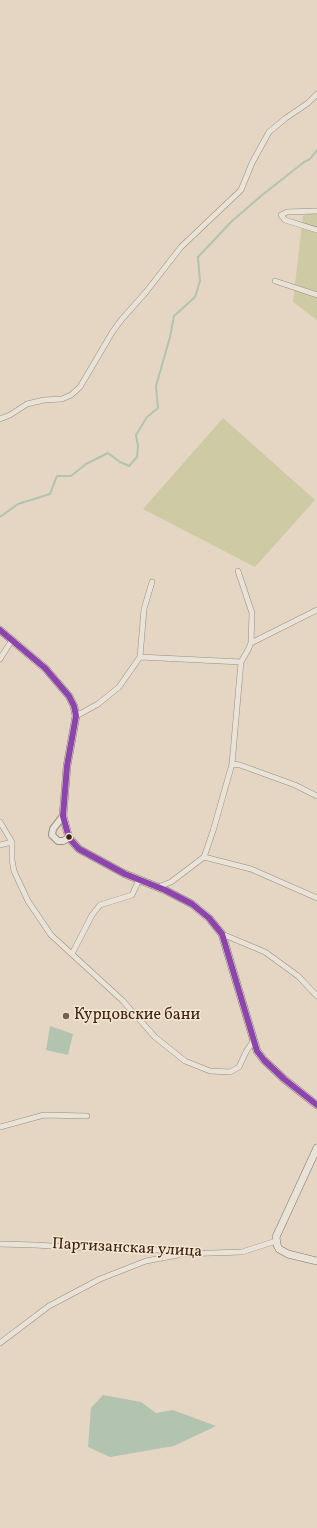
<!DOCTYPE html>
<html>
<head>
<meta charset="utf-8">
<style>
  body { margin:0 }
  canvas { display:block; background:#e4d6c2 }
</style>
</head>
<body>
<canvas width="317" height="1528"></canvas>
<script>
const c = document.querySelector('canvas').getContext('2d');
c.lineJoin = 'round';
function fillPath(path, color) {
  c.fillStyle = color;
  c.fill(path, 'evenodd');
}
function toPath(rows) {
  const path = new Path2D();
  for (const r of rows) {
    path.moveTo(r[0], r[1]);
    for (let i = 2; i < r.length; i += 2) path.lineTo(r[i], r[i + 1]);
  }
  return path;
}
function trace(path, color, width, dash) {
  c.strokeStyle = color;
  c.lineWidth = width;
  c.lineCap = dash ? 'butt' : 'round';
  c.setLineDash(dash || []);
  c.stroke(path);
}
function label(font, color, halo, rows, align = 'center') {
  c.font = font + ' Vollkorn,serif';
  c.lineWidth = 3;
  c.setLineDash([]);
  c.textBaseline = 'middle';
  c.strokeStyle = halo;
  c.fillStyle = color;
  for (const [text, x, y, turn = 0] of rows) {
    c.save();
    c.translate(x, y);
    c.rotate((+turn || 0) * Math.PI / 180);
    c.textAlign = isNaN(turn) ? turn : align;
    if (halo) c.strokeText(text, 0, 0);
    c.fillText(text, 0, 0);
    c.restore();
  }
}
fillPath(toPath([
  [317,211,317,320,293,302,303,216],
  [223,418,315,500,255,567,143,509]
]), '#cdcaa4');
fillPath(toPath([
  [50,1026,73,1034,68,1055,46,1050],
  [103,1395,141,1402,156,1413,173,1410,216,1426,174,1446,110,1457,88,1447,91,1408]
]), '#b2c3b0');
trace(toPath([
  [0,517,18,504,50,494,57,476,71,476,86,464,108,453,120,462,129,466,137,457,138,446,136,435,147,417,158,408,156,386,170,337,174,316,195,297,200,281,198,257,232,221,261,196,304,162,310,159,317,150]
]), '#b2c3b0', 2);
const minor = toPath([
  [317,211,287,212,281,215,285,220,317,230],
  [275,281,317,295],
  [0,419,10,415,27,404,44,400,62,399,71,395,80,387,113,331,122,319,146,292,181,247,241,190,252,163,269,132,286,118,308,103,317,94],
  [238,571,252,613,251,643],
  [140,657,144,609,152,582],
  [0,659,12,640],
  [76,716,98,704,119,687,140,657,241,662,248,650,251,643,317,610],
  [232,764,240,765,295,785,317,796],
  [0,822,12,842,12,860,14,871,28,901,51,935,122,1000,155,1037,185,1061,210,1071,230,1072,239,1067,246,1052,253,1041],
  [0,845,12,842],
  [204,857,251,869,317,898],
  [158,887,171,882,204,857,213,831,232,764,241,662],
  [222,934,265,952,298,976,317,996],
  [72,954,92,915,100,905,132,895,139,880],
  [0,1127,44,1115,87,1116],
  [0,1244,35,1245,102,1249,158,1250,181,1254,242,1252,276,1241],
  [0,1343,49,1306,100,1279,146,1261,178,1255]
]);
const tertiary = toPath([
  [63,816,53,829,52,835,58,841,63,841,69,838]
]);
const secondary = toPath([
  [0,630,45,668,69,696,74,706,76,716,67,766,63,816,69,838,79,849,125,874,165,890,192,904,209,918,222,934,257,1051,264,1060,284,1079,317,1105],
  [317,1148,276,1237,277,1245,279,1249,288,1254,317,1261]
]);
trace(minor, '#998e82', 6);
trace(tertiary, '#998e82', 8);
trace(secondary, '#80766b', 8);
trace(minor, '#e9e2d7', 5);
trace(tertiary, '#e9e2d7', 6);
trace(secondary, '#e9e2d7', 7);
trace(toPath([
  [0,630,45,668,69,696,74,706,76,716,67,766,63,816,69,838,79,849,125,874,165,890,192,904,209,918,222,934,257,1051,264,1060,284,1079,317,1105]
]), '#8e44ad', 6);
for (const [x, y, r, color] of [
  [69,837,3.5,"#392219"],
  [66,1016,4,"#756154"]
]) {
  const dot = new Path2D();
  dot.arc(x, y, r, 0, 2 * Math.PI);
  c.fillStyle = color;
  c.fill(dot);
  trace(dot, '#f7e7ce', 1.5);
}
label('16px', '#392219', '#f7e7ce', [
  ["Курцовские бани",74,1016]
], 'left');
label('16px', '#392219', '#f7e7ce', [
  ["Партизанская улица",127,1249,3]
]);
</script>
</body>
</html>
